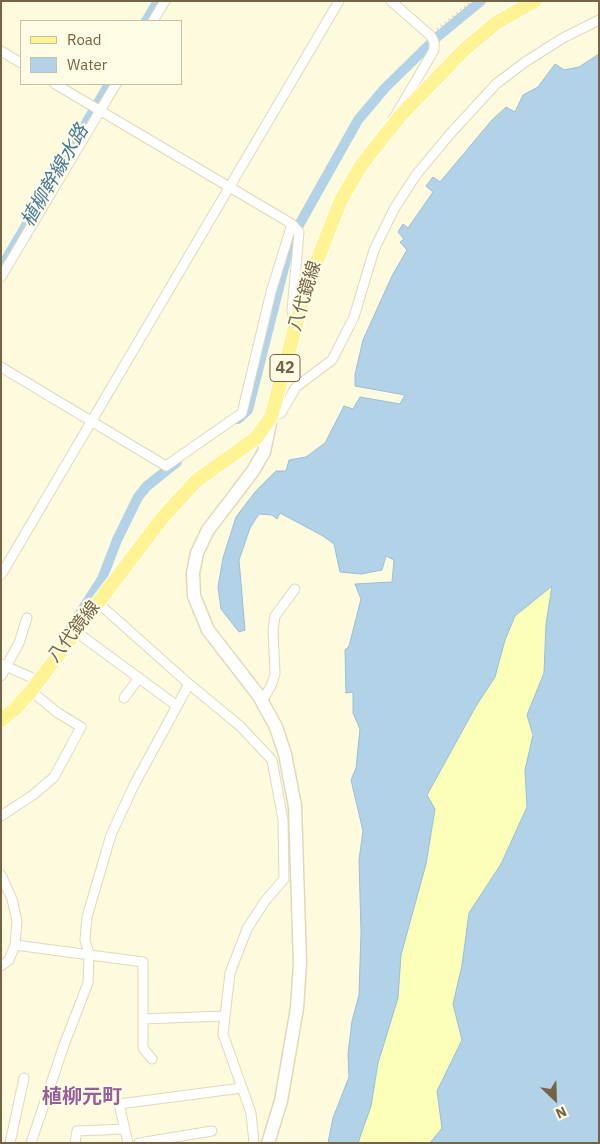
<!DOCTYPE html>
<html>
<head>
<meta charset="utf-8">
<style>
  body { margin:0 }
  #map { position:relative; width:600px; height:1144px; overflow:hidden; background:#fefade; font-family:"IBM Plex Sans",sans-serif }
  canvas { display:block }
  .frame { position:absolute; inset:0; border:2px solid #756345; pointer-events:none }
  .legend { position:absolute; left:20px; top:20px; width:162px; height:65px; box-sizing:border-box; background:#fffce6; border:1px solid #c8bfa6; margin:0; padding:6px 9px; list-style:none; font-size:15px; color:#756345 }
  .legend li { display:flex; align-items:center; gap:10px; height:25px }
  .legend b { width:25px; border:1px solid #c8bfa6 }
  .north { position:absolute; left:530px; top:1074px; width:50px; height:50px; -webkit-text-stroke:4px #fffce6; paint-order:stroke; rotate:156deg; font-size:14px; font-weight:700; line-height:20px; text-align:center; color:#756345 }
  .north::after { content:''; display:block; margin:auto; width:18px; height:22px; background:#756345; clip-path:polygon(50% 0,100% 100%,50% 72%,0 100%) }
</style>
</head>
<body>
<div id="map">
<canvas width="600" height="1144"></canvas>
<div class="frame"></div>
<ul class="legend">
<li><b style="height:6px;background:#fff394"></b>Road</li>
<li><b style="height:14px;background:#b2d2e8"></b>Water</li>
</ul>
<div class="north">N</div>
</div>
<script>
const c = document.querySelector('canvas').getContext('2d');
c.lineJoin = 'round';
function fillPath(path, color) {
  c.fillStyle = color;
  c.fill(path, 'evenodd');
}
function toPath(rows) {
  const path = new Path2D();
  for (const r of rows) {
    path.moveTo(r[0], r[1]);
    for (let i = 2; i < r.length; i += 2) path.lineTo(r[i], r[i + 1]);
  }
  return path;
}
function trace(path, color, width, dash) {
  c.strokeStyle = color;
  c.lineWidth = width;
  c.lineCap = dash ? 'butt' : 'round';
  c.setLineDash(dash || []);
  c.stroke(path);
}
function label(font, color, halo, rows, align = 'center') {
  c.font = font + ' "IBM Plex Sans","Noto Sans JP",sans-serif';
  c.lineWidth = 4.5;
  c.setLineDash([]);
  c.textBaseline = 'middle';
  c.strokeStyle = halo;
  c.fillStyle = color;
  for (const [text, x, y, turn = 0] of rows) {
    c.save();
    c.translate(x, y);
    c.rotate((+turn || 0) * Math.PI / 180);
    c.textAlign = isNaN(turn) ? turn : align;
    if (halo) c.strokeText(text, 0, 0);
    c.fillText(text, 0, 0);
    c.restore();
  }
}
fillPath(toPath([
  [552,586,546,624,544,673,527,715,533,735,525,770,527,807,501,864,469,913,462,965,453,1004,462,1040,437,1091,442,1128,430,1143,358,1143,371,1106,378,1063,398,998,401,955,415,906,427,795,476,706,495,677,505,640,515,616]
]), '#fcffb7');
const water = toPath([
  [599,54,599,1143,430,1143,442,1128,437,1091,462,1040,453,1004,462,965,469,913,501,864,527,807,525,770,533,735,527,715,544,673,546,624,552,586,515,616,505,640,495,677,476,706,427,795,435,809,426,864,401,955,398,998,378,1063,371,1106,358,1143,328,1143,333,1118,349,1077,348,1054,352,1021,359,995,361,932,359,860,363,831,351,780,356,768,360,729,353,713,353,692,346,693,345,650,349,646,361,599,355,584,392,582,394,560,386,556,382,570,361,574,340,572,334,544,323,536,280,513,277,519,272,515,259,514,250,528,239,560,245,630,239,632,221,609,218,587,223,558,236,517,255,492,276,471,286,471,289,460,306,457,325,443,344,406,353,409,360,397,400,404,405,395,355,386,355,374,363,340,392,276,407,250,400,242,404,239,398,232,403,224,408,228,433,192,426,186,433,177,440,182,492,120,506,107,515,112,523,95,538,87,555,64,564,70,579,67,599,54]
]);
fillPath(water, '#b2d2e8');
trace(water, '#98beda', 1);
trace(toPath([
  [146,21,158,1],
  [436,38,481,1],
  [299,225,358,120,385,88,431,43],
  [1,268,109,84],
  [238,419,248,410,289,248,295,231],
  [68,632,102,579,117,540,138,497,147,486,177,462]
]), '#b2d2e8', 10);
const street = toPath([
  [391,1,431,36,434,42,434,50,394,118],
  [153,21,165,1],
  [1,51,21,63],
  [55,84,292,224,299,232,292,311,295,323],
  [1,277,116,84],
  [1,367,166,466,242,413,271,292,292,224],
  [271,417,281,413,296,387,332,360,354,317,374,250,394,209,416,175,450,134,496,84,525,62,563,38,599,20],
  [1,575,339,1],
  [75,631,177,706],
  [1,664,37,680],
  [1,676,19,643,27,618],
  [189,684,240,726,272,760,283,820,284,879,265,901,247,929,230,973,225,1016,223,1034,251,1113,254,1143],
  [124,698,139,678],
  [262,701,271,686,275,674,273,630,275,616,295,589],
  [1,816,33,795,54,777,81,727,58,713,31,691],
  [1,875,12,899,17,921,15,945,9,960,1,966],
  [15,945,143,962,143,1048,152,1059],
  [143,1019,225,1016],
  [10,1143,24,1078],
  [31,1143,64,1045,88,983,89,954,85,940,87,917,111,835,134,785,189,684,97,602],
  [75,1143,77,1131,125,1129],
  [128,1143,119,1104,242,1088],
  [139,1143,212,1131]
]);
const secondary = toPath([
  [268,1143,281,1101,297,1008,300,963,295,806,285,754,276,727,259,696,208,630,194,596,193,573,197,553,208,530,253,471,264,452,271,418]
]);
const primary = toPath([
  [1,720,16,708,31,691,163,517,196,481,256,438,271,417,305,291,341,200,362,164,401,115,465,49,496,23,535,1]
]);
trace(street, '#e2d7ba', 11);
trace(secondary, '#e4d7b5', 15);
trace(primary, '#fff', 16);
trace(toPath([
  [437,29,472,1]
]), '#d9c298', 2, [1, 4]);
trace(street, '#fff', 9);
trace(secondary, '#fff', 12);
trace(primary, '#fff394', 14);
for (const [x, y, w] of [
  [285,368,30]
]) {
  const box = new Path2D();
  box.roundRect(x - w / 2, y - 13.5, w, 27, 4);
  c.fillStyle = '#fffce6';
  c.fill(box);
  trace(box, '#756345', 1);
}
label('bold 16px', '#756345', null, [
  ["42",285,368]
]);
label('18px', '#756345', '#fffce6', [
  ["八代鏡線",305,296,-73],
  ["八代鏡線",74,632,-52]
]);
label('italic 19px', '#45799f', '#fffce6', [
  ["植柳幹線水路",55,176,-60]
]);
label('bold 20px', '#956099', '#fffce6', [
  ["植柳元町",82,1097]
]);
</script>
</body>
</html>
